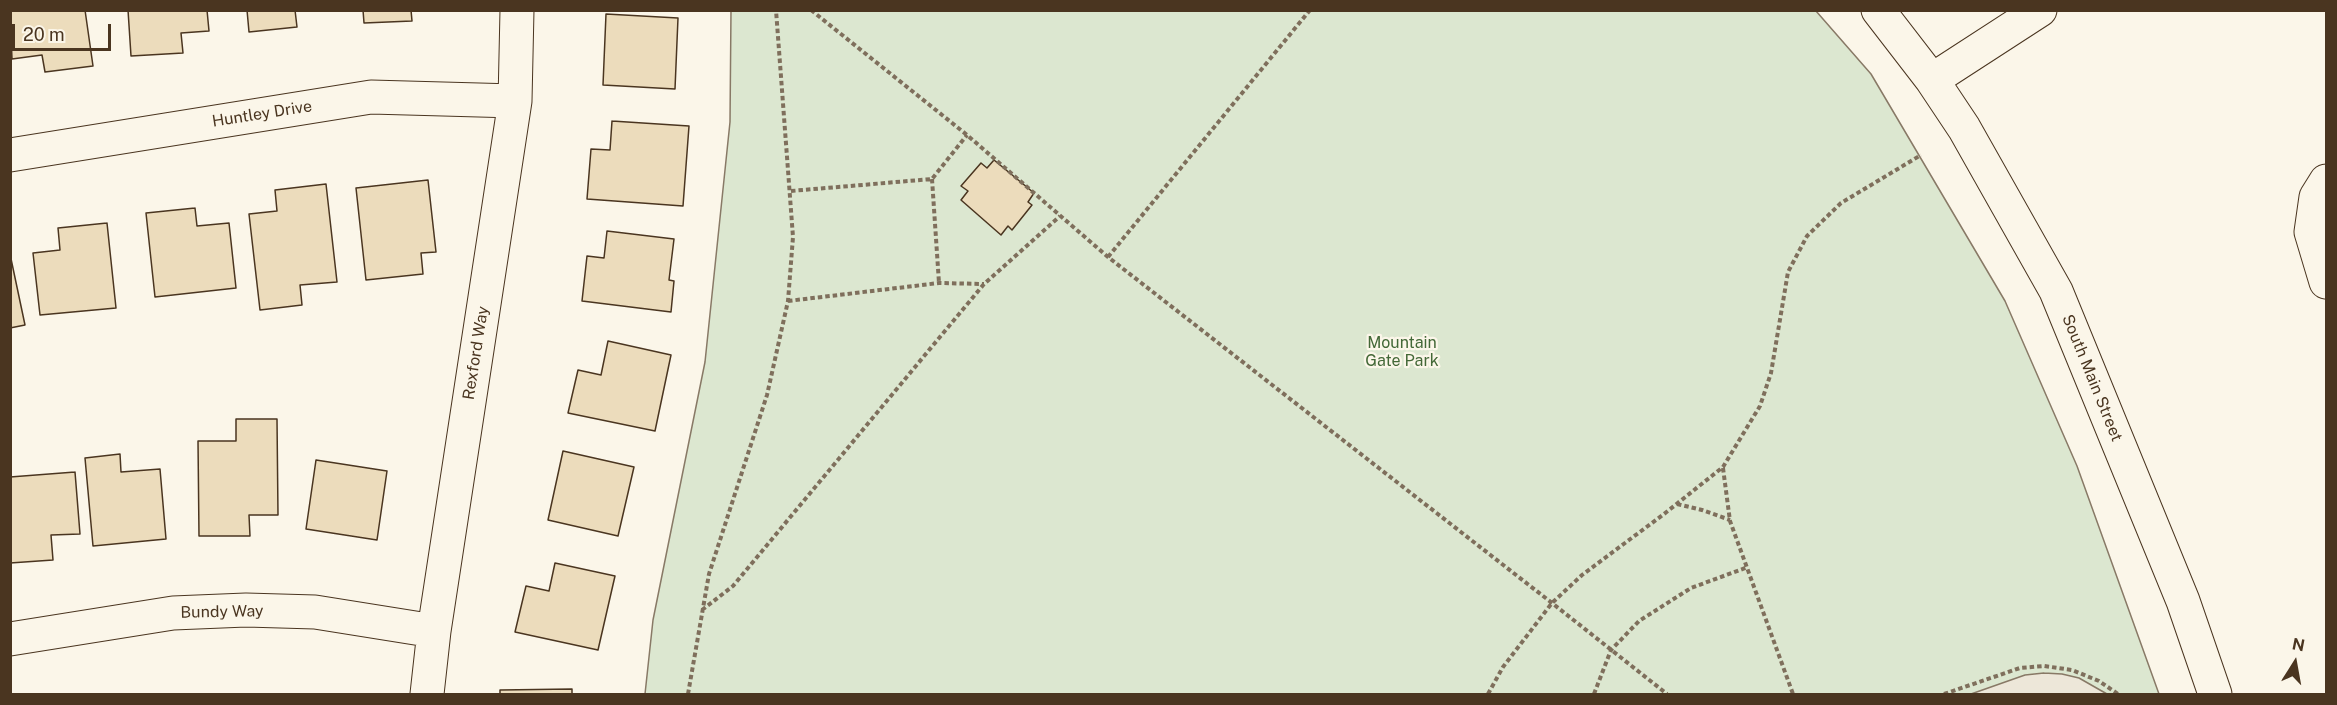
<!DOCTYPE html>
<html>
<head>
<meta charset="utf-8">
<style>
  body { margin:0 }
  #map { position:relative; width:2337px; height:705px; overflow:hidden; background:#fbf6e9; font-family:"Public Sans",sans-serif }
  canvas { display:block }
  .frame { position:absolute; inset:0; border:12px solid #4a3520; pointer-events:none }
  .north { position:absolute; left:2265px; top:633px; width:60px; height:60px; -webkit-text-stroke:4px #fbf6e9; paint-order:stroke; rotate:11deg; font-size:16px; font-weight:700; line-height:24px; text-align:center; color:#4a3520 }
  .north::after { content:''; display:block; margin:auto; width:21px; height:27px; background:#4a3520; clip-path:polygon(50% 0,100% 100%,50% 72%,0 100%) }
  .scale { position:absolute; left:12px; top:24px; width:99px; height:27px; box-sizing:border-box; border:3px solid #4a3520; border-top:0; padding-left:8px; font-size:18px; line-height:21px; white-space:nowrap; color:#4a3520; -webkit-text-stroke:4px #fbf6e9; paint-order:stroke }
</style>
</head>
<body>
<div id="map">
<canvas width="2337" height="705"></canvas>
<div class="frame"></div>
<div class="north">N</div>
<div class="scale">20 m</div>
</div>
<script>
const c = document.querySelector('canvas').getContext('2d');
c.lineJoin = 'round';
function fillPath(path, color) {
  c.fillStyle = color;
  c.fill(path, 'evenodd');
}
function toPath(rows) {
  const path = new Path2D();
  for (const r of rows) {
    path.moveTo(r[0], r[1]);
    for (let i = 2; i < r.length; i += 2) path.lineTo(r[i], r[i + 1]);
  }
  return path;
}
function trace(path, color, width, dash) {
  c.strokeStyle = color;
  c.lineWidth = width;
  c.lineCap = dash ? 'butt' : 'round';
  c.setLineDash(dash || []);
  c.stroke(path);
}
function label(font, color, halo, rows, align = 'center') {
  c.font = font + ' "Public Sans",sans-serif';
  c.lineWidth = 4.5;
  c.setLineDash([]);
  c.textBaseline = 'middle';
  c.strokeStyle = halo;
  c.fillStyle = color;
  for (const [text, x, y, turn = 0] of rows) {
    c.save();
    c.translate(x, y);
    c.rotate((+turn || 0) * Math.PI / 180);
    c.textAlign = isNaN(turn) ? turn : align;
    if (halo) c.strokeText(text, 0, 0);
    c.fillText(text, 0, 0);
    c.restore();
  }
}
const green = toPath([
  [731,10,1816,11,1871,74,2005,301,2077,466,2159,694,645,694,653,620,705,362,730,122,731,10]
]);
fillPath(green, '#dce7d0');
trace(green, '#887966', 1.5);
const parking = toPath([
  [2044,673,2062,674,2079,678,2107,694,1971,694,2025,675,2044,673]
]);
fillPath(parking, '#ede7d9');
trace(parking, '#887966', 1.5);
const building = toPath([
  [10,10,85,10,93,66,45,72,42,55,12,59,10,10],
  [128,10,207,10,209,31,181,33,183,53,131,56,128,10],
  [247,10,295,10,297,27,249,32,247,10],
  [363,10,411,10,412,21,364,23,363,10],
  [606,14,678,18,675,89,603,85,606,14],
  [612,121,689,126,683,206,587,199,591,149,610,150,612,121],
  [994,160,1034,193,1028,202,1032,205,1012,230,1008,226,1001,235,961,200,968,191,961,186,981,163,987,168,994,160],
  [428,180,436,252,421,253,423,274,366,280,356,188,428,180],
  [326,184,337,282,300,285,302,305,260,310,249,214,277,211,275,190,326,184],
  [195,208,197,226,229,223,236,288,155,297,146,213,195,208],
  [107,223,116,308,40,315,33,253,60,250,58,228,107,223],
  [607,231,674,239,669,280,674,281,671,312,582,301,587,256,604,258,607,231],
  [10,254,25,325,10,328,10,254],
  [608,341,671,355,655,431,568,413,578,370,601,375,608,341],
  [236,419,277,419,278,515,249,515,250,536,199,536,198,441,236,441,236,419],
  [563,451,634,467,618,536,548,520,563,451],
  [120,454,121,472,160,469,166,539,93,546,85,458,120,454],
  [316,460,387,471,377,540,306,529,316,460],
  [75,472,80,534,51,535,53,560,10,563,10,477,75,472],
  [555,563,615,576,598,650,515,632,526,586,549,591,555,563],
  [572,689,572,694,500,694,500,690,572,689]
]);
fillPath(building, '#ecdcbc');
trace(building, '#4a3520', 1.5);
const minor = toPath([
  [10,155,371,97,515,101],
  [2326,181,2316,197,2311,232,2326,282],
  [10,639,173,613,246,610,315,612,434,631],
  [427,694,434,631,515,101,517,10]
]);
const major = toPath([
  [1878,10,1932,80,1964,128,2056,291,2183,601,2215,694],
  [1932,80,2040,10]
]);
trace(minor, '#4a3520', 35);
trace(major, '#4a3520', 35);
trace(toPath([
  [811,10,967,135,1108,257,1552,603,1667,694],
  [932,179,939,283],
  [791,191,932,179,967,135],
  [1108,257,1310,10],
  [788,301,939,283,984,284],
  [1723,468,1730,521,1793,694],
  [1677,504,1702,510,1730,520],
  [702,610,733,586,984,284,1060,216],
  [688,694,709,574,767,395,788,301,793,237,776,10],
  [1488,694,1503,667,1552,603,1582,575,1664,514,1723,467,1760,406,1771,373,1788,272,1807,236,1841,203,1921,155],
  [1594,694,1611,650,1639,621,1691,588,1748,567],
  [1944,694,2020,668,2044,666,2072,670,2099,681,2118,694]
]), '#7f6f5c', 4, [4.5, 3]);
trace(minor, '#fbf6e9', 33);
trace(major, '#fbf6e9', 33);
label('16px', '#4a3520', '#fbf6e9', [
  ["Huntley Drive",262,114,-9],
  ["Rexford Way",476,353,-81],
  ["South Main Street",2092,378,68],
  ["Bundy Way",222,612,-1]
]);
label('16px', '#436837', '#fbf6e9', [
  ["Mountain",1402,343],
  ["Gate Park",1402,361]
]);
</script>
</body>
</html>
